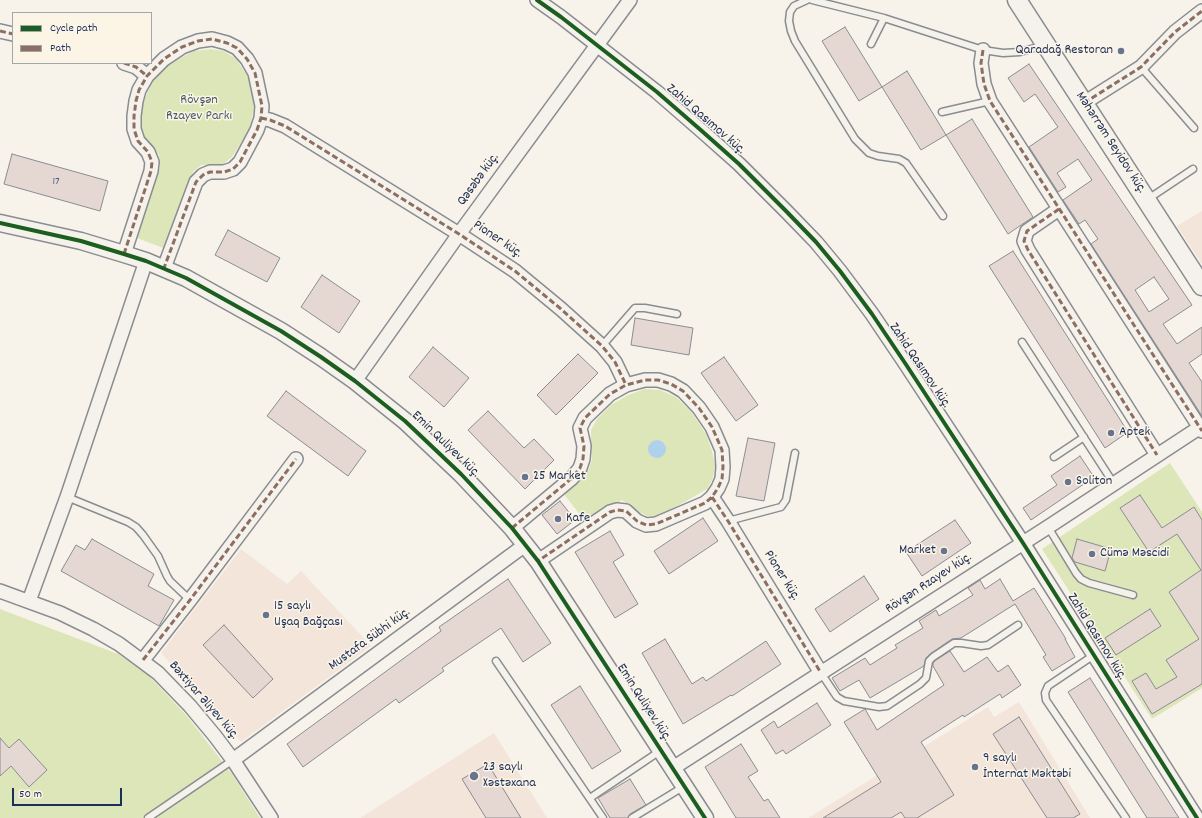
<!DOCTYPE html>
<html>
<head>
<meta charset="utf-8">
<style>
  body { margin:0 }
  #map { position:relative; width:1202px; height:818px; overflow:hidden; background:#f7f3ea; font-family:Dekko,sans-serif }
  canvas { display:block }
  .legend { position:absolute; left:12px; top:12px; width:140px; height:52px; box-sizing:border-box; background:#fcf5e5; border:1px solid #a2a6af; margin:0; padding:5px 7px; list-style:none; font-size:12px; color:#1b2f5e }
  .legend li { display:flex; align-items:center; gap:8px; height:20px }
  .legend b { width:20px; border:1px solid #a2a6af }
  .scale { position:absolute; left:12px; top:788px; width:110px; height:18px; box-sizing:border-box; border:2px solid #1b2f5e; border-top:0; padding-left:5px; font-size:12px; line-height:14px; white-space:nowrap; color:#1b2f5e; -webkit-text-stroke:3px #fcf5e5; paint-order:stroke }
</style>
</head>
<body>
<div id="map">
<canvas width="1202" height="818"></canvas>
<ul class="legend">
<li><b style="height:5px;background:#1b5e20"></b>Cycle path</li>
<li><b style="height:5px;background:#8d6e63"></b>Path</li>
</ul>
<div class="scale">50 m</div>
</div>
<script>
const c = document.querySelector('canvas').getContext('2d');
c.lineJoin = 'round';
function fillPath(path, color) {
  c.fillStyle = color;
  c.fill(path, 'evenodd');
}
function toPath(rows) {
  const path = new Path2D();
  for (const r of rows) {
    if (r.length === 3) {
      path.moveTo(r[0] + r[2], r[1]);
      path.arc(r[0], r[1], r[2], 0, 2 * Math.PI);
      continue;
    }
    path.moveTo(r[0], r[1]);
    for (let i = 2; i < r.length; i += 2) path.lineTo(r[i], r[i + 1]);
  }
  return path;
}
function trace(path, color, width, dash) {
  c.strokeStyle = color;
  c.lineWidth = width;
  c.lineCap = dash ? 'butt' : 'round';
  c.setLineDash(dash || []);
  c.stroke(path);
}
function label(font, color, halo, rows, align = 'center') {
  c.font = font + ' Dekko,sans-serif';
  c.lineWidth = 3;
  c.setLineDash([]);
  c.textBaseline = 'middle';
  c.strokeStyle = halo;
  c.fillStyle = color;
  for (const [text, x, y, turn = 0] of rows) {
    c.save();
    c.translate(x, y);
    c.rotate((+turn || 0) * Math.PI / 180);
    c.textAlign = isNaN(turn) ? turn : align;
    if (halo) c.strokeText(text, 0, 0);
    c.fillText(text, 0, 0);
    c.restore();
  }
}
fillPath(toPath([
  [1202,211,1202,264,1177,226],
  [241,549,287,584,301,571,371,646,241,742,161,653],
  [1019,702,1090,818,808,818,988,707,994,717],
  [494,733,547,818,360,818]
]), '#f3e5da');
fillPath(toPath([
  [211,49,224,51,236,59,249,78,253,94,254,107,250,128,232,157,223,164,201,165,193,172,166,249,137,238,160,167,159,155,149,144,142,133,139,118,144,100,153,81,169,64,194,51],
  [645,389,660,390,676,397,692,413,706,434,712,451,715,465,713,478,707,489,660,516,647,516,636,510,622,500,585,521,563,493,581,480,589,469,592,459,591,445,591,430,597,419,611,405,628,395],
  [1170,463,1202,512,1202,688,1152,719,1042,549],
  [0,609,118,654,149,676,187,716,232,774,260,818,0,818]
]), '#dde6b8');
fillPath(toPath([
  [657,449,9]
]), '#afd1ec');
const building = toPath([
  [845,27,882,87,859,101,822,41,845,27],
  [1029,64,1192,305,1163,324,1177,344,1202,327,1202,354,1189,363,1202,382,1202,416,1091,244,1098,239,1085,220,1079,224,1063,200,1092,180,1078,159,1057,173,1066,187,1058,192,1029,147,1058,127,1035,94,1024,102,1008,78,1029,64],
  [1154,277,1169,299,1149,312,1135,290,1154,277],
  [907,71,946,135,921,150,882,87,907,71],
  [972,119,1033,217,1008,234,946,135,972,119],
  [12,154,108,181,100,211,4,184,12,154],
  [228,230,280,258,267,282,215,255,228,230],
  [1013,251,1128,432,1105,448,989,266,1013,251],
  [322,275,360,301,339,333,301,307,322,275],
  [635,318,693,328,689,355,631,345,635,318],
  [433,347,469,378,444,407,409,377,433,347],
  [578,354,598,373,556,415,537,395,578,354],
  [724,357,758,405,736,421,701,373,724,357],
  [286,391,366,451,348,476,267,416,286,391],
  [488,411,524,448,534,439,554,460,525,489,468,430,488,411],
  [748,438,775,443,764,501,736,496,748,438],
  [1080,456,1094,477,1031,520,1023,508,1057,485,1051,476,1080,456],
  [1140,495,1162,528,1194,507,1202,520,1202,684,1152,714,1132,681,1146,673,1156,689,1177,677,1166,660,1199,639,1169,592,1201,570,1177,534,1149,552,1120,508,1140,495],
  [560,501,575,520,557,534,542,515,560,501],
  [703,518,718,541,669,574,654,551,703,518],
  [955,520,971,543,922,576,906,552,955,520],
  [610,531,624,555,613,562,638,604,615,618,575,552,610,531],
  [92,539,154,574,148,586,174,600,159,626,61,571,76,545,85,550,92,539],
  [1077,539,1111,549,1105,571,1075,562,1072,558,1077,539],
  [864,576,879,599,830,632,815,609,864,576],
  [508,579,551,643,523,662,501,628,442,668,444,671,399,703,396,699,303,767,287,744,441,631,439,627,508,579],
  [1000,579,1013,601,1034,588,1066,639,1065,639,1075,657,1052,671,1043,657,1046,655,1015,604,961,638,952,639,930,654,926,658,924,666,870,698,859,680,840,691,832,678,865,658,870,665,897,648,895,645,923,628,919,621,936,610,939,616,973,595,968,588,980,580,985,589,1000,579],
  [1150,609,1161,626,1116,655,1105,638,1150,609],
  [224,625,273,679,253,698,203,645,224,625],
  [665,639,692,684,703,677,706,681,766,641,781,664,732,696,731,695,683,724,642,653,665,639],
  [950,651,964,672,987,657,998,672,1008,665,1021,685,1002,698,1000,694,964,717,963,715,921,742,954,795,917,818,905,818,901,812,891,818,823,818,881,782,844,722,865,709,877,730,944,685,933,666,933,663,936,660,950,651],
  [1090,678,1179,818,1147,818,1068,692,1090,678],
  [580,686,621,751,592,769,551,705,580,686],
  [817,703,831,725,786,754,783,750,776,754,761,730,774,721,778,728,817,703],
  [1019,717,1080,814,1073,818,1047,818,993,734,1019,717],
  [0,738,9,748,19,739,47,770,29,787,11,766,0,776,0,738],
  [741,744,758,771,748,777,764,801,768,799,780,818,736,818,705,767,741,744],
  [488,764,521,818,486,818,462,779,488,764],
  [630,779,646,805,630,814,628,818,610,818,598,798,630,779]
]);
fillPath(building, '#e5d8d2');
trace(building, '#8a8c91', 1);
const service = toPath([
  [807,0,794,6,790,12,789,21,791,31,795,41,855,139,869,153,878,156,899,159,906,163,943,216],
  [812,0,884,18,983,50,1003,53,1020,52,1045,45],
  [871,44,884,18],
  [1141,67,1194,128],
  [942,112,990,101],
  [1148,199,1193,169],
  [1022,342,1114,484],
  [602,346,635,308,645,308,677,314],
  [1054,457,1084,437],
  [67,497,128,522,136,527,143,535,158,556,167,576,170,581,190,600],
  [728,521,781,507,786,500,795,453],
  [1048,527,1076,573,1081,579,1089,583,1133,595],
  [1094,655,1048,686,1045,693,1046,700,1126,818],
  [496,661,603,818],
  [821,673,837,697,844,701,879,707,887,706,920,684,926,678,929,661,933,657,954,643,961,643,981,646,988,645,1018,625],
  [590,798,660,751],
  [148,818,233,760],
  [632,818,683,787]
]);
const minor = toPath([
  [537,0,561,17,657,92,703,132,739,164,786,211,816,242,840,271,872,314,905,363,1023,543,1197,818],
  [0,31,13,34],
  [983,50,981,63,984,84,990,101,1202,431],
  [124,63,136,67,147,76],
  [1084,103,1141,67,1175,32,1202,11],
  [261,118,270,120,285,126,459,234,515,271,561,309,602,346,615,362,626,385],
  [1059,209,1027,231,1024,241,1028,250,1157,455],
  [124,254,151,171,152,162,148,152,138,141,134,129,134,116,136,101,139,90,147,76,164,59,182,47,198,41,212,39,227,43,237,48,247,59,255,73,262,106,261,118,257,130,240,162,233,169,224,172,210,172,203,175,196,182,164,268],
  [355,381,459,234,630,0],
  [712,497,728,521,821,673],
  [512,528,572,478,580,468,583,459,584,446,580,428,585,418,610,394,626,385,645,380,658,380,671,384,683,391,699,408,712,427,722,450,723,467,722,479,718,488,712,497,705,503,656,524,646,525,637,521,626,511,617,510,610,512,538,561],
  [0,591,60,613,93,629,119,644,158,673,190,706,215,736,233,760,271,818],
  [29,601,67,497,146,261],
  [143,660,190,600,296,459],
  [233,760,525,545],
  [673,768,1048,527,1202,426]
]);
const tertiary = toPath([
  [0,223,81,241,124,254,146,261,186,278,281,331,321,357,355,381,405,421,461,474,512,528,538,561,705,818]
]);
const secondary = toPath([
  [1017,0,1202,286]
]);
trace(service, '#8a8c91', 9);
trace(minor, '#8a8c91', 16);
trace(tertiary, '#8a8c91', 19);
trace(secondary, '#8a8c91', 21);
trace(service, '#f5f2ec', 6);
trace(minor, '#f5f2ec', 13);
trace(tertiary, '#f5f2ec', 16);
trace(secondary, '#f5f2ec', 18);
trace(toPath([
  [0,31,13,34],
  [983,50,981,63,984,84,990,101,1202,431],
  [124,63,136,67,147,76],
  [1084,103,1141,67,1175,32,1202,11],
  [261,118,270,120,285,126,459,234,515,271,561,309,602,346,615,362,626,385],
  [1059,209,1027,231,1024,241,1028,250,1157,455],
  [124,254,151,171,152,162,148,152,138,141,134,129,134,116,136,101,139,90,147,76,164,59,182,47,198,41,212,39,227,43,237,48,247,59,255,73,262,106,261,118,257,130,240,162,233,169,224,172,210,172,203,175,196,182,164,268],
  [712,497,728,521,821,673],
  [512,528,572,478,580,468,583,459,584,446,580,428,585,418,610,394,626,385,645,380,658,380,671,384,683,391,699,408,712,427,722,450,723,467,722,479,718,488,712,497,705,503,656,524,646,525,637,521,626,511,617,510,610,512,538,561],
  [143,660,190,600,296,459]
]), '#8d6e63', 3, [6, 3]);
trace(toPath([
  [537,0,561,17,657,92,703,132,739,164,786,211,816,242,840,271,872,314,905,363,1023,543,1197,818],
  [0,223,81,241,124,254,146,261,186,278,281,331,321,357,355,381,405,421,461,474,512,528,538,561,705,818]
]), '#1b5e20', 4);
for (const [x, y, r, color] of [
  [1121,51,4,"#68748f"],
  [1111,433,4,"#68748f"],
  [525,477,4,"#68748f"],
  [1068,482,4,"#68748f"],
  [558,519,4,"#68748f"],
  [944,551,4,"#68748f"],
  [1092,554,4,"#68748f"],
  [266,615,4,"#68748f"],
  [975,767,4,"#68748f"],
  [474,776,5,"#68748f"]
]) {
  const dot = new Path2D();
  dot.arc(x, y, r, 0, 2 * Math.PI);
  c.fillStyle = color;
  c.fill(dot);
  trace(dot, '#fcf5e5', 1.5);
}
label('12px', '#4e597b', null, [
  ["17",56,182]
]);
label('14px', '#1b2f5e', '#fcf5e5', [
  ["Qaradağ Restoran",1113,51,"right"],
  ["Aptek",1119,433],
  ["25 Market",533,477],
  ["Soliton",1076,482],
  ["Kafe",566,519],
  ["Market",936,551,"right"],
  ["Cümə Məscidi",1100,554],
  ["15 saylı",274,607],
  ["Uşaq Bağçası",274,623],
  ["9 saylı",983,759],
  ["İnternat Məktəbi",983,775],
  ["23 saylı",483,768],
  ["Xəstəxana",483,784]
], 'left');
label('14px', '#465a6a', '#fcf5e5', [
  ["Rövşən",199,101],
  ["Rzayev Parkı",199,117]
]);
label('14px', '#1b2f5e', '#fcf5e5', [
  ["Zahid Qasımov küç.",705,120,41],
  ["Məhərrəm Seyidov küç.",1110,143,57],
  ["Qəsəbə küç.",479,180,-54],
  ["Pioner küç.",497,240,34],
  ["Zahid Qasımov küç.",919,366,56],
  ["Emin Quliyev küç.",445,445,44],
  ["Pioner küç.",781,576,58],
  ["Rövşən Rzayev küç.",929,584,-33],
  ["Zahid Qasımov küç.",1096,637,58],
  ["Mustafa Sübhi küç.",370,640,-36],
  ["Bəxtiyar Əliyev küç.",203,701,49],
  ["Emin Quliyev küç.",643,703,57]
]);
</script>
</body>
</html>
